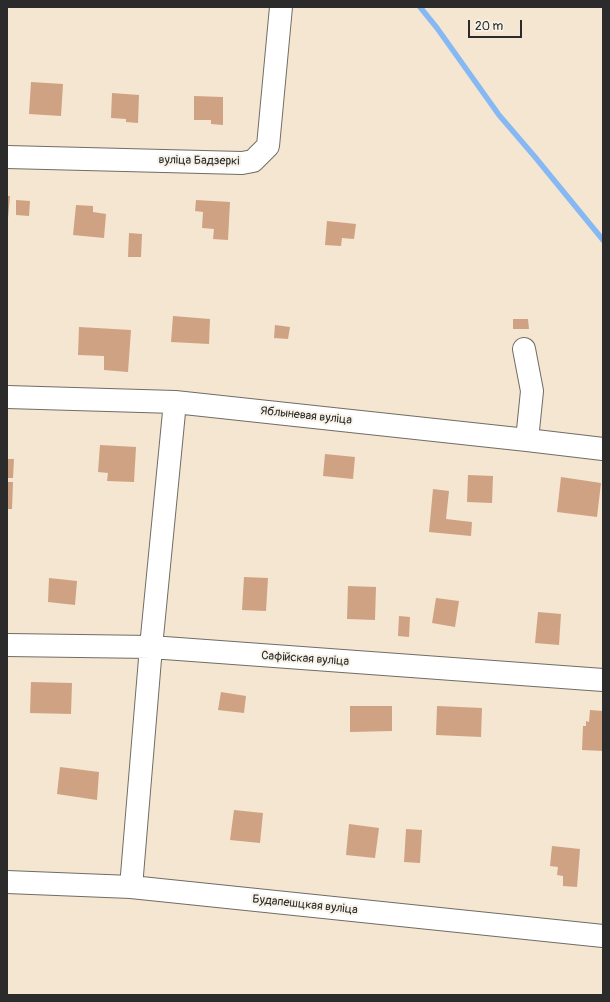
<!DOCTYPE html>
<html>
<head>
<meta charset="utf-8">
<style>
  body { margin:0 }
  #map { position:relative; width:610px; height:1002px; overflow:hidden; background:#f4e6d0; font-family:Pangolin,sans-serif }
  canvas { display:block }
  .frame { position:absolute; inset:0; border:8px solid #2b2b2b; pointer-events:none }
  .scale { position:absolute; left:468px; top:20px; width:54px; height:18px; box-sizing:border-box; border:2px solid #2b2b2b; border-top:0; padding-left:5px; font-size:12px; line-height:14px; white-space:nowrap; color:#2b2b2b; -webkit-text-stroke:3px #f7f3e8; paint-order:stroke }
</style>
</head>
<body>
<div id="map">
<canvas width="610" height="1002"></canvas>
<div class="frame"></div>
<div class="scale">20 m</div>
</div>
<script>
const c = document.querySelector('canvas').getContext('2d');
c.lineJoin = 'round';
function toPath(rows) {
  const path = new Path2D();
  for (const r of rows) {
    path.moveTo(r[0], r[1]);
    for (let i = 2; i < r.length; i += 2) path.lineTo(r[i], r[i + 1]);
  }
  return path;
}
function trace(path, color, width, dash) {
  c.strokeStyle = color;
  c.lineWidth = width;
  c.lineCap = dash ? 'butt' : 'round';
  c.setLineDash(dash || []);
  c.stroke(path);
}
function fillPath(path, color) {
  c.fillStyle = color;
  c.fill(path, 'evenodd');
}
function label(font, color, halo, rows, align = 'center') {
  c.font = font + ' Pangolin,sans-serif';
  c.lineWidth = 4;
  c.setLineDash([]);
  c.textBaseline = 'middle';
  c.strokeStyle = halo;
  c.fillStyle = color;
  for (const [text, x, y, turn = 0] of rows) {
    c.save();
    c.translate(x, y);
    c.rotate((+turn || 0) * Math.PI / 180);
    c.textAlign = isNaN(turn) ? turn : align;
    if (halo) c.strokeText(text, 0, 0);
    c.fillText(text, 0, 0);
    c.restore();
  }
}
trace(toPath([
  [420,7,437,28,499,115,535,157,603,240]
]), '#86b8f3', 5.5);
fillPath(toPath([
  [31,82,63,84,61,116,29,114],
  [112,93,139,95,138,123,126,122,126,119,111,118],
  [194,96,223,97,223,125,211,124,211,120,194,120],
  [7,196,10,196,8,218,7,218],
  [16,200,30,201,29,216,16,215],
  [196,200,230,202,228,240,213,239,214,229,202,228,203,212,195,211],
  [76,205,93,206,93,212,106,214,104,238,73,235],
  [327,221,356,224,354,239,342,238,341,246,325,245],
  [129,233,142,234,141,257,128,257],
  [173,316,210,319,209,344,171,342],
  [513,319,528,319,529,329,513,329],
  [275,325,290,327,288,339,274,338],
  [79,327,131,330,128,372,104,370,104,356,78,355],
  [100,445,136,447,134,482,107,481,108,473,98,472],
  [325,454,355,457,353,479,323,476],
  [7,459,14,459,13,478,7,478],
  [468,475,493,476,492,503,467,502],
  [561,477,601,483,597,517,557,512],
  [7,482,13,482,12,509,7,509],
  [433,489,449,491,446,519,472,522,471,536,429,532],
  [244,577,268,578,266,611,242,610],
  [49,578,77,581,75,605,48,602],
  [348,586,376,587,375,620,347,619],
  [436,598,459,601,455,627,432,623],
  [538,612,561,614,559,645,535,643],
  [399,616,410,617,409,637,398,636],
  [31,682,72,683,71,714,30,713],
  [221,692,246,696,244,713,218,710],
  [350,706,392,706,392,731,350,732],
  [437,706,482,708,481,737,436,735],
  [590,710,603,711,603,751,582,750,583,726,586,726,586,721,589,722],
  [60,767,99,772,97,800,57,794],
  [234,810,263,813,260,843,230,840],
  [349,824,379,828,375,858,346,855],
  [406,829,422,830,420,863,404,862],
  [552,846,580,849,577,887,563,886,563,876,557,875,558,867,550,866]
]), '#cfa284');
const minor = toPath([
  [7,157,242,163,253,161,268,146,281,7],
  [524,349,532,391,527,440],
  [7,397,175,402,527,440,603,449],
  [7,645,151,647,603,680],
  [7,882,131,887,603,936],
  [131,887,151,647,175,402]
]);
trace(minor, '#716c65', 24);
trace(minor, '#fff', 22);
label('12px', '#2b2b2b', '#f7f3e8', [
  ["вуліца Бадзеркі",199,161,1],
  ["Яблыневая вуліца",306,416,6],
  ["Сафійская вуліца",305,659,4],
  ["Будапешцкая вуліца",305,905,6]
]);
</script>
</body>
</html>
